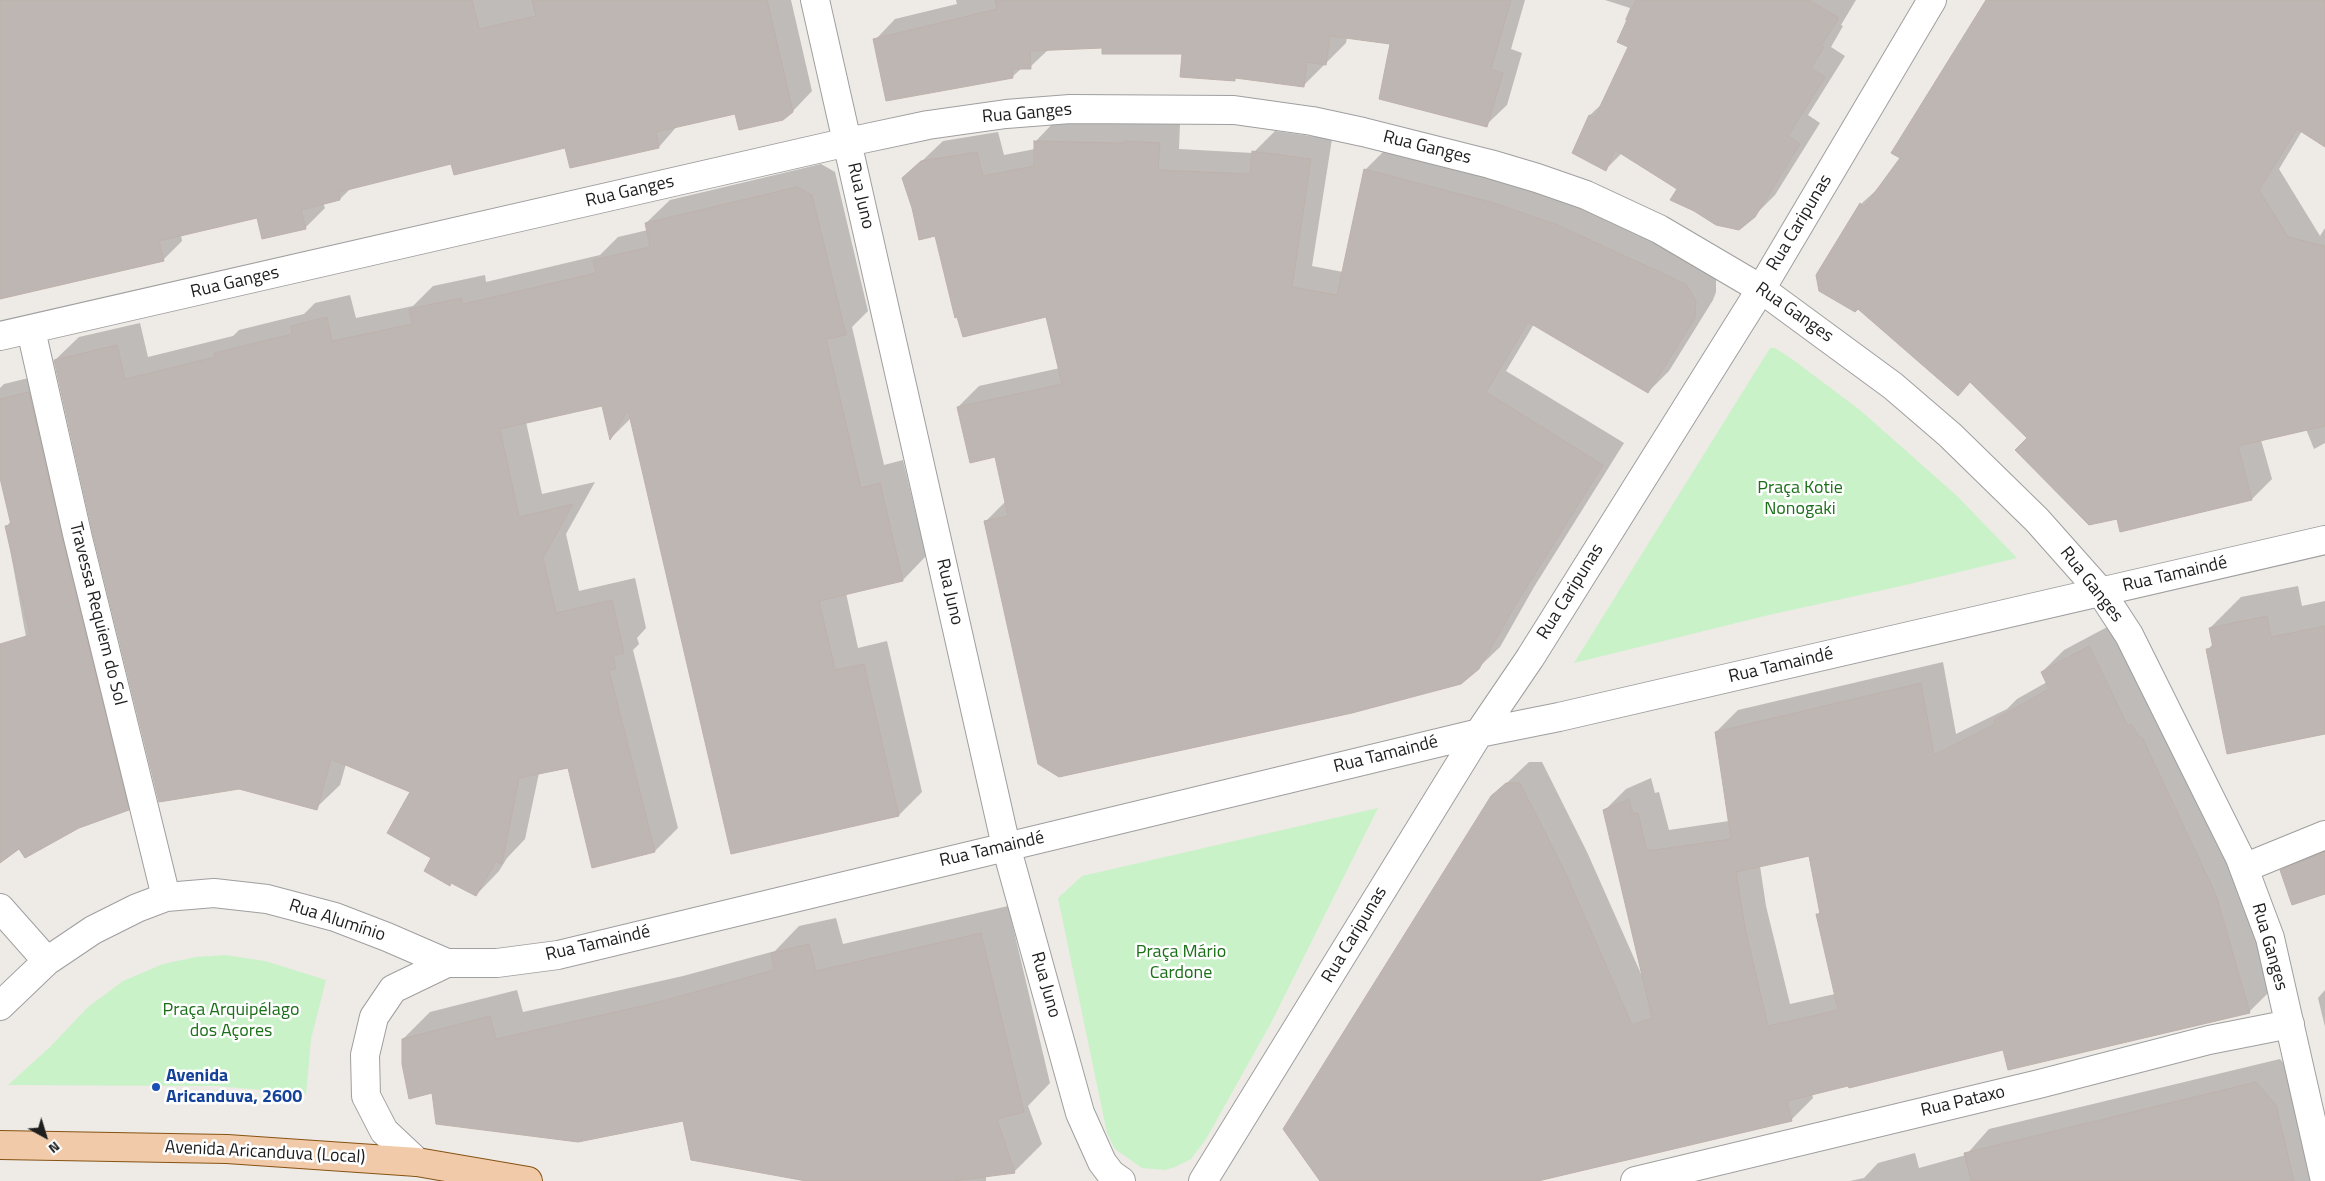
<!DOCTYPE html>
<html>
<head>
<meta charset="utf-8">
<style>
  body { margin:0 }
  #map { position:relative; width:2325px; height:1181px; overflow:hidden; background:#eeeae6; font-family:"Titillium Web",sans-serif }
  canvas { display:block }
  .north { position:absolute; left:20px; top:1111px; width:50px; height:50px; -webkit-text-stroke:4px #fff; paint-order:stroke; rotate:141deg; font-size:14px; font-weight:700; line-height:20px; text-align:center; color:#1e1e1e }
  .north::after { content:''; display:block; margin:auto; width:18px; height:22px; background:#1e1e1e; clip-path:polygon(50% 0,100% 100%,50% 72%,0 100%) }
</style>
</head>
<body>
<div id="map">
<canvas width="2325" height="1181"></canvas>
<div class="north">N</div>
</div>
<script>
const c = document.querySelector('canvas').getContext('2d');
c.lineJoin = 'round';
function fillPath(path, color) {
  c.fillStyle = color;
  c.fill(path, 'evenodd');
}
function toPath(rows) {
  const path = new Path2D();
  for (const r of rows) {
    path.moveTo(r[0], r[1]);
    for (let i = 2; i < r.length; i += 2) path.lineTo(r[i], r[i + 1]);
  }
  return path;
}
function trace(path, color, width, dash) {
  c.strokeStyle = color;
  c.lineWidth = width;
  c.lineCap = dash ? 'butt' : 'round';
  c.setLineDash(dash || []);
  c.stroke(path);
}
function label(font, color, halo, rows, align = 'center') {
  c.font = font + ' "Titillium Web",sans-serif';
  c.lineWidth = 5;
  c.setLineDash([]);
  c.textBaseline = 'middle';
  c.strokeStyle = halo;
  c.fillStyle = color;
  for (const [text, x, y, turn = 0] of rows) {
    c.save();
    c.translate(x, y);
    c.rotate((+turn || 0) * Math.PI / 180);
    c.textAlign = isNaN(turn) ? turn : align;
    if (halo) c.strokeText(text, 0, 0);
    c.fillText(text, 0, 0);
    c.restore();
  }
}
fillPath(toPath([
  [1770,348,1775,348,1792,359,1860,410,1957,496,2017,558,1897,587,1773,614,1574,663],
  [1378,808,1271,1023,1206,1139,1191,1159,1175,1167,1165,1170,1142,1168,1115,1149,1107,1133,1058,898,1082,876],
  [225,955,265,961,326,980,311,1039,306,1094,217,1086,8,1085,50,1047,88,1007,123,981,163,964,196,957]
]), '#c9f2c8');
fillPath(toPath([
  [0,0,791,0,812,91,793,111,736,112,678,125,659,147,566,147,452,163,351,188,340,199,323,203,325,208,305,228,258,216,181,235,182,241,163,260,0,299],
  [956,0,1525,0,1511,49,1522,53,1507,105,1486,125,1392,43,1347,37,1346,43,1303,86,1237,77,1235,79,1183,53,1103,46,1049,49,1030,67,1022,68,1012,77,875,40,895,19,957,4],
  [1605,0,1856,0,1841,25,1843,26,1831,47,1845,56,1808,115,1820,123,1775,195,1754,216,1679,188,1622,153,1605,170,1573,153,1590,115,1604,102,1630,46,1628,21,1625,20,1630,8],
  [1988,0,2325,0,2325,145,2302,131,2279,169,2320,236,2325,228,2325,443,2314,449,2306,429,2261,440,2272,479,2252,499,2121,530,2118,517,2029,438,1861,204,1882,185,1902,158],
  [1056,120,1180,123,1179,149,1253,153,1275,131,1332,139,1312,266,1343,272,1365,170,1386,149,1516,182,1586,207,1708,263,1716,279,1716,292,1713,300,1669,371,1648,392,1534,324,1506,371,1624,443,1534,587,1500,647,1478,668,986,521,1006,501,996,456,958,407,979,386,1060,368,1047,316,936,234,914,208,903,179,943,141,998,132,1004,155,1035,149,1035,142],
  [821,164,835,172,868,311,852,327,884,465,903,460,926,556,903,580,846,593,858,648,887,641,922,792,899,815,631,418,611,438,603,404,526,422,542,494,595,482,566,534,579,591,635,578,646,628,637,638,639,644,633,650,678,828,655,851,569,766,539,773,525,839,507,858,499,871,476,895,432,857,412,792,346,764,340,785,316,808,55,360,79,337,140,323,148,357,233,336,239,330,304,314,315,303,350,295,356,318,413,306,433,286,485,275,486,282,600,255,618,237,648,230,646,223,670,200],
  [49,373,148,789,128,809,19,847,0,862,0,652,46,747,6,527,11,521,0,472,0,388,4,384],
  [2298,586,2302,606,2325,601,2325,733,2207,650,2213,644,2210,628,2241,597],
  [2111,625,2237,873,2271,990,2249,1012,2004,1048,1849,1084,1812,1094,1813,1098,1791,1120,1532,1181,1321,1181,1492,797,1529,762,1542,762,1587,852,1642,976,1604,811,1626,789,1651,778,1655,793,1659,792,1669,830,1729,821,1716,732,1738,710,1943,662,1956,734,2007,709,2017,699,2047,682,2042,672,2064,650],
  [1810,856,1820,912,1817,915,1835,994,1790,1004,1766,906,1760,866],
  [2325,840,2325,892,2282,870,2303,849],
  [1008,906,1050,1083,1028,1106,1042,1144,1014,1172,986,1175,986,1181,813,1181,684,1119,433,1091,403,1039,430,1012,517,990,523,1012,683,976,775,951,799,926,836,918,843,944],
  [2325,990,2325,1027,2318,998],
  [2280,1059,2299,1081,2322,1181,1850,1181,1864,1178,1878,1163,1915,1153,1919,1168,1966,1155,1989,1129]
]), '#0003');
const building = toPath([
  [0,0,472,0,479,29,536,16,532,0,767,0,793,112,783,120,739,130,735,114,656,132,659,148,570,168,565,148,454,175,451,164,339,192,340,200,301,210,306,229,262,239,257,218,159,241,164,261,0,299,0,0],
  [995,0,1511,0,1491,69,1503,73,1487,127,1379,99,1390,44,1330,36,1326,65,1307,62,1304,87,1235,78,1235,81,1180,77,1182,54,1102,54,1102,48,1030,51,1031,69,1012,69,1013,78,886,101,873,39,997,9,995,0],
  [1636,0,1809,0,1839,18,1821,46,1824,47,1811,68,1825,77,1788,136,1800,144,1755,217,1739,230,1716,225,1694,211,1670,200,1677,189,1615,150,1606,171,1572,153,1589,115,1595,117,1628,47,1617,42,1636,0],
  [1986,0,2325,0,2325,147,2297,129,2259,190,2288,237,2325,246,2325,426,2238,446,2252,500,2120,532,2117,519,2089,525,2015,450,2027,438,1970,382,1958,396,1858,309,1855,312,1819,291,1816,275,1860,203,1864,207,1900,158,1891,153,1986,0],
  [1034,141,1124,143,1124,141,1160,143,1158,170,1250,174,1252,151,1311,159,1292,287,1337,295,1364,169,1494,203,1555,224,1686,284,1696,301,1695,318,1648,393,1528,322,1486,392,1603,465,1513,609,1479,669,1461,684,1352,713,1059,777,1038,764,984,521,1008,516,995,457,970,463,957,407,1062,384,1046,317,963,337,957,317,955,318,935,236,919,240,912,208,902,178,921,161,977,152,983,176,1034,166,1034,141],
  [797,187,812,195,846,335,826,339,861,488,880,483,903,581,819,601,835,670,864,664,899,816,731,854,628,410,610,440,602,406,500,429,519,517,573,504,543,558,556,613,612,600,624,653,613,656,616,669,609,670,655,852,592,868,568,768,519,778,502,864,496,861,476,896,451,883,450,886,424,871,431,858,387,833,410,792,331,759,317,810,239,789,159,802,93,534,54,360,117,345,125,379,215,357,214,353,292,334,291,326,327,317,332,341,412,324,409,309,461,298,463,304,596,273,593,260,650,247,645,223,797,187],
  [29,392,63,542,129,810,79,828,25,858,19,849,0,863,0,644,30,635,5,526,11,525,0,478,0,399,29,392],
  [2267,616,2271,637,2325,626,2325,734,2227,754,2206,649,2213,648,2209,628,2267,616],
  [2089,646,2128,726,2131,724,2140,738,2142,737,2216,895,2250,1013,2008,1070,2003,1050,1849,1088,1848,1086,1787,1101,1792,1121,1538,1181,1320,1181,1283,1129,1491,796,1506,783,1520,783,1566,874,1632,1025,1652,1018,1603,810,1629,799,1633,814,1638,813,1647,851,1731,839,1715,732,1921,683,1934,755,1995,724,1994,720,2049,689,2041,672,2089,646],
  [1809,856,1820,914,1816,914,1838,1010,1768,1026,1745,928,1736,872,1809,856],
  [2325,852,2325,894,2292,905,2280,870,2325,852],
  [981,933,1024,1112,997,1119,1015,1173,953,1181,806,1181,691,1160,683,1121,578,1142,436,1124,432,1093,409,1099,402,1064,402,1039,490,1016,496,1039,655,1003,774,970,771,953,809,944,816,971,981,933],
  [2256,1082,2276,1105,2294,1181,1971,1181,1964,1153,2256,1082]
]);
fillPath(building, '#beb6b3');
trace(building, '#beb1aa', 1);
const minor = toPath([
  [815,0,1006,846,1080,1113,1102,1162,1111,1174,1121,1181],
  [31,330,78,538,166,897],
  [0,336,848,142,928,125,1006,114,1070,109,1234,110,1312,121,1363,132,1490,164,1537,178,1586,195,1659,229,1761,289,1893,386,1950,435,2037,520,2101,592,2129,635,2240,858,2270,938,2325,1181],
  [2244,868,2325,835],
  [0,908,47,961],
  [0,1006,47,961,93,930,137,908,166,897,214,893,267,899,335,917,387,937,447,963,497,963,558,955,1479,733,1559,717,2325,540],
  [417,1162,384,1131,366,1096,365,1055,374,1017,393,989,447,963],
  [1203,1181,1479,733,1530,658,1761,289,1932,0],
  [1635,1181,2039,1084,2209,1040,2290,1024]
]);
const major = toPath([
  [0,1145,227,1149,417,1162,528,1181]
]);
trace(minor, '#9f9f9f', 30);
trace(major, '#865313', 30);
trace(minor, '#fff', 28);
trace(major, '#f0caa9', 28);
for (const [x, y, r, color] of [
  [156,1087,5,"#1a4fb4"]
]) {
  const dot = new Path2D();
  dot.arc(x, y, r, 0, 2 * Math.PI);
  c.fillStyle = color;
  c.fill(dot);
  trace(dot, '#fff', 2);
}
label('18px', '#1e1e1e', '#fff', [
  ["Rua Ganges",1027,114,-5],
  ["Rua Ganges",1427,148,14],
  ["Rua Ganges",630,192,-13],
  ["Rua Juno",860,196,77],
  ["Rua Caripunas",1800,223,-59],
  ["Rua Ganges",235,283,-13],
  ["Rua Ganges",1794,313,35],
  ["Rua Tamaindé",2175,575,-13],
  ["Rua Ganges",2091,585,52],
  ["Rua Juno",949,592,77],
  ["Rua Caripunas",1571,592,-58],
  ["Travessa Requiem do Sol",97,614,76],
  ["Rua Tamaindé",1781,666,-13],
  ["Rua Tamaindé",1386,755,-14],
  ["Rua Tamaindé",992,850,-13],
  ["Rua Alumínio",337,921,18],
  ["Rua Caripunas",1355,935,-59],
  ["Rua Tamaindé",598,944,-13],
  ["Rua Ganges",2269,947,74],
  ["Rua Juno",1045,985,74],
  ["Rua Pataxo",1963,1102,-13],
  ["Avenida Aricanduva (Local)",265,1153,3]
]);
label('18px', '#1c6f19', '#fff', [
  ["Praça Kotie",1800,489],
  ["Nonogaki",1800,510],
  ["Praça Mário",1181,953],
  ["Cardone",1181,974],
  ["Praça Arquipélago",231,1011],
  ["dos Açores",231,1032]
]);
label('bold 18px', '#164399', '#fff', [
  ["Avenida",166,1077],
  ["Aricanduva, 2600",166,1098]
], 'left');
</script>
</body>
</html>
